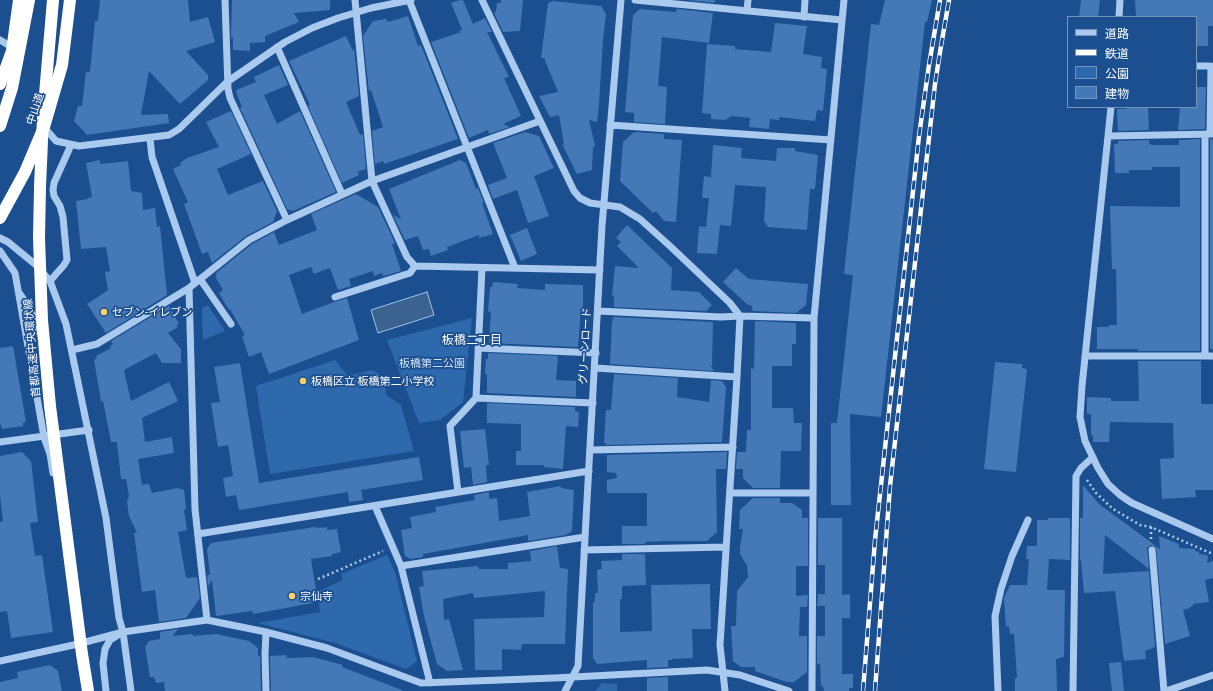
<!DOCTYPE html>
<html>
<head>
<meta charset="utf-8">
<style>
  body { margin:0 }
  #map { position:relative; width:1213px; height:691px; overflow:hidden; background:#1b4f8f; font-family:Ubuntu,"Noto Sans JP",sans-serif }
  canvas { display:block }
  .legend { position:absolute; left:1067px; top:16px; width:130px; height:92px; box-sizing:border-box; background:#1b4f8f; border:1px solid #7695bc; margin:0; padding:5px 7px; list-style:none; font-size:12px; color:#fff }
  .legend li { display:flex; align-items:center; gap:8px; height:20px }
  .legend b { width:20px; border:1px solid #7695bc }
</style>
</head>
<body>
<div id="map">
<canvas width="1213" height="691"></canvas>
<ul class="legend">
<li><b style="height:5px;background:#a9c9ee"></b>道路</li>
<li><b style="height:5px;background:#fff"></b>鉄道</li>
<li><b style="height:11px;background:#2e69ad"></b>公園</li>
<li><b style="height:11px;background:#4478b7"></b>建物</li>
</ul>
</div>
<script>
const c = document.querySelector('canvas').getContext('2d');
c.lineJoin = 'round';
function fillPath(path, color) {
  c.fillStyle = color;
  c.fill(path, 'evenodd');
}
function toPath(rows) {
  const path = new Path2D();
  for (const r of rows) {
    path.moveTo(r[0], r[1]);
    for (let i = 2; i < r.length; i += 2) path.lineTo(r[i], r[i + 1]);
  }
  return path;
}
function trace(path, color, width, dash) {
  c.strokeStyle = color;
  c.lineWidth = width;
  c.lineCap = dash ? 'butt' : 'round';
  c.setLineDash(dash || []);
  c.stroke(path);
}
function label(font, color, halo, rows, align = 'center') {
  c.font = font + ' Ubuntu,"Noto Sans JP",sans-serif';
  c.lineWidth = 3.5;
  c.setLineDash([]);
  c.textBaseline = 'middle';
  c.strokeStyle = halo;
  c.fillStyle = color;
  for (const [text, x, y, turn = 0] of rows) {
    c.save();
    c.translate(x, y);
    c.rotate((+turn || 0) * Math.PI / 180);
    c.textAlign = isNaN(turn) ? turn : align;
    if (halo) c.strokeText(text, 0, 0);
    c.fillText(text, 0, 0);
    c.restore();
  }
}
fillPath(toPath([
  [208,305,225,331,203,340,202,308],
  [472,318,463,402,440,420,419,423,387,340],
  [335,360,348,376,372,370,385,377,386,395,401,405,414,451,270,474,256,386],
  [387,555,395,572,417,661,406,669,335,643,258,623,320,612,317,592,343,580,341,574],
  [602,683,617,684,617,691,595,691]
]), '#2e69ad');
const water = toPath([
  [427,292,434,315,378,333,371,310,427,292]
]);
fillPath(water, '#3c6290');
trace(water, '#9cc4f0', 1);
fillPath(toPath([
  [100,0,188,0,190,22,208,17,215,42,186,51,208,75,208,80,180,104,149,71,141,115,168,114,169,123,87,135,74,121,78,106,82,106,86,72,90,72,95,21,98,21],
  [232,0,330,0,330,10,294,13,299,22,265,36,265,42,250,43,250,51,233,50,233,37,231,38],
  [460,0,463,0,473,24,485,18,492,32,487,32,509,77,504,78,521,116,503,124,510,127,489,134,488,130,469,138,431,42,461,32,458,32,462,30,451,3],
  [501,0,523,0,520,31,503,32,494,13,496,12,497,3,501,3],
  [687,0,715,0,714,3],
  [885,0,932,0,927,22,925,22,881,417,850,414,851,505,831,505,831,423,837,423,853,275,844,274,871,24,879,25],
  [1081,0,1100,0,1098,17,1079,17],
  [1135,0,1213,0,1213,26,1208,26,1208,46,1196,46,1196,17,1136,17],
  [553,1,601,6,606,14,603,40,599,104,597,122,589,120,595,146,593,147,592,170,577,174,562,144,564,145,559,115,550,117,539,96,558,92,544,58,541,58,548,3],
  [640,9,676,12,677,9,713,13,709,43,662,37,658,86,667,87,665,124,634,122,634,113,625,112,633,15],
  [408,16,418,46,421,45,458,139,384,164,383,161,375,164,372,131,383,127,371,90,369,92,363,36,373,21,386,19,388,22],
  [775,23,807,26,803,54,822,57,821,68,827,69,823,111,817,110,815,121,779,117,779,120,770,119,769,129,749,127,750,118,732,116,725,120,711,119,711,114,702,113,707,44,735,46,735,49,771,52],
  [346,36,353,51,354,48,359,96,346,102,360,135,363,134,366,169,357,172,359,175,342,183,308,106,310,105,289,61],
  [279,65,288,85,264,95,277,124,300,111,336,192,293,211,287,209,240,108,242,107,236,92,237,92,236,90,256,82,254,77],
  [1196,87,1206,87,1205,129,1178,130,1180,107,1196,107],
  [1126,107,1148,107,1149,130,1118,131,1117,109,1126,109],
  [231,111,251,154,217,169,228,195,263,181,277,211,273,222,246,236,212,263,208,252,202,254,184,204,188,202,173,169,181,165,180,163,187,158,219,147,206,122],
  [525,132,539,136,554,168,534,176,549,216,528,223,517,190,493,199,488,185,507,178,493,143],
  [634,132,664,134,664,139,682,140,676,222,664,221,656,211,653,213,620,181,623,142],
  [1200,139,1200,351,1138,351,1138,349,1097,349,1097,327,1109,327,1109,325,1117,325,1116,269,1112,269,1110,206,1180,207,1180,167,1152,167,1152,170,1129,170,1129,173,1115,173,1114,144,1118,144,1118,141,1149,140,1149,144,1151,144,1151,145,1179,145,1179,140],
  [1210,139,1213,139,1213,349,1210,349],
  [713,145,742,148,741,158,776,161,777,148,795,148,795,151,818,155,815,189,810,189,807,230,768,227,764,221,766,187,735,185,731,226,720,225,717,254,697,253,699,226,706,227,709,198,702,198,704,176,711,177],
  [100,160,100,164,128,161,131,191,142,193,143,210,155,208,157,227,160,226,167,295,106,333,87,304,108,290,105,272,110,271,106,247,81,249,76,201,88,199,88,198,92,197,86,163],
  [460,160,466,163,476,189,478,188,484,203,482,203,493,234,479,238,479,235,447,247,448,250,431,256,429,249,423,250,418,236,405,240,393,215,401,219,389,189],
  [356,194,378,207,395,243,392,244,401,271,383,276,382,273,374,276,373,271,349,279,351,286,338,290,330,268,314,274,311,267,289,275,302,314,334,302,347,298,359,340,269,374,261,352,249,357,242,336,245,335,230,309,229,310,219,293,223,290,215,276,217,275,216,273,252,244,274,232,279,245,317,230,311,214],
  [627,225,672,268,671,290,699,292,712,305,706,311,614,307,614,296,612,295,615,266,639,268,617,246,621,242,616,238],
  [527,228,537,254,521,261,510,235],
  [736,268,749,279,808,284,806,305,796,313,753,311,751,305,748,305,723,282],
  [493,282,518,284,517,288,545,290,545,284,583,285,583,309,581,309,578,347,489,343,491,311,488,312,490,287,492,287],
  [169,306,179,324,176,325,178,327,168,333,181,349,181,363,162,363,156,353,124,370,131,401,169,382,178,401,142,418,145,442,172,437,174,453,138,459,142,485,149,484,152,493,178,488,184,490,186,509,184,510,187,530,178,532,186,578,197,577,200,598,186,618,159,622,155,590,142,592,134,533,137,533,129,516,127,501,129,496,126,479,121,479,117,442,111,442,103,401,101,401,94,360,97,358,96,356,111,348,110,346,113,344,111,341],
  [613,317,713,322,712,366,710,365,714,371,610,364,612,321,613,321],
  [755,321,796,323,796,344,792,344,792,366,772,366,772,408,793,408,794,423,802,423,801,451,781,451,780,488,753,488,743,478,743,469,736,469,737,452,746,452,747,430,751,430,751,368,754,369],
  [13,346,26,422,23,423,23,426,2,429,0,423,0,348],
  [488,353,558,356,556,380,576,381,576,397,487,393,487,374,485,374,486,359,488,359],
  [1138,361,1201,361,1201,403,1202,404,1213,404,1213,490,1195,490,1196,497,1162,499,1160,459,1174,458,1173,423,1110,422,1109,442,1093,442,1093,435,1091,435,1091,414,1087,414,1087,397,1111,398,1111,401,1139,401],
  [995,362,1022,364,1022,368,1027,369,1016,472,984,469],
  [240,363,259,483,419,457,423,480,361,490,363,500,349,502,348,492,239,510,236,495,226,497,223,478,233,476,228,445,218,447,211,403,220,402,214,367],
  [614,374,678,378,677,397,709,402,711,380,722,381,726,387,722,442,606,445,606,443,604,443,606,410,611,410],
  [487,403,575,407,575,411,579,412,578,427,566,426,563,469,544,467,544,465,516,465,516,451,521,451,521,424,487,423],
  [485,429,489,465,486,465,487,482,473,485,471,467,464,468,460,431],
  [22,452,31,461,38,522,30,523,35,556,42,555,53,632,11,638,7,611,0,612,0,522,3,521,0,496,0,456],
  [727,452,726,469,716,469,717,532,707,541,666,541,645,542,645,544,622,544,622,526,647,526,647,493,607,493,607,480,617,478,616,473,607,472,607,455],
  [1083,485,1099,504,1160,549,1159,536,1179,544,1179,548,1195,549,1195,551,1199,552,1199,554,1206,555,1208,556,1207,563,1213,561,1213,578,1205,580,1209,602,1193,604,1193,606,1190,607,1190,608,1183,610,1190,636,1165,644,1156,547,1151,545,1147,548,1149,569,1105,535,1103,574,1149,571,1155,647,1145,651,1146,659,1124,661,1115,591,1084,593,1081,560,1080,560,1080,518,1083,518],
  [561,486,561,488,574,490,572,531,566,535,528,541,528,535,423,554,423,557,411,559,405,556,401,530,412,528,410,517,436,512,435,507,475,500,474,495,489,492,489,499,497,498,499,521,530,516,527,492],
  [753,498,780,498,780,503,792,503,802,510,802,518,808,518,808,566,796,566,796,596,808,595,807,607,800,607,799,636,807,636,807,672,794,682,787,682,755,671,755,667,741,667,733,661,731,626,736,626,737,591,748,577,747,566,740,554,740,547,743,529,739,529,740,510],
  [818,518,842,518,842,595,850,594,850,618,842,618,842,674,853,674,853,688,849,688,849,691,824,691,823,686,821,686,820,663,817,665,817,636,825,636,825,606,817,606,818,594,825,594,825,565,818,565],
  [1048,518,1070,518,1070,560,1049,559,1047,590,1065,590,1064,657,1061,657,1061,658,1056,659,1057,691,1015,691,1015,678,1017,678,1014,634,1010,634,1009,626,1006,627,1004,598,1010,585,1027,585,1029,559,1026,559,1027,546,1037,546,1037,520,1048,520],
  [315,527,318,528,327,527,327,530,337,529,341,552,332,554,332,556,311,559,318,602,253,614,252,611,216,616,212,580,208,586,207,575,210,575,207,549,211,543],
  [557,546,560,568,568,569,565,644,522,644,521,650,502,649,502,670,475,670,474,619,544,617,545,591,474,598,473,593,443,599,444,620,449,619,463,670,447,671,437,664,424,616,419,587,424,586,422,571,478,566,479,569,508,569,508,563,531,561,530,551],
  [622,554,645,554,646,585,622,586,622,599,620,599,620,632,652,631,651,585,710,584,711,629,692,629,693,658,672,659,672,660,668,660,668,667,647,668,647,660,597,664,593,658,593,602,595,602,595,593,598,593,597,570,602,569,601,561,622,560],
  [178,629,173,636,193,634,193,636,216,634,249,641,258,648,258,656,260,656,261,691,165,691,164,682,156,683,154,677,150,677,145,647,149,641,160,639,160,632],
  [286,655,287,658,313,657,343,665,342,667,402,690,402,691,271,691,270,656],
  [1121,662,1124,691,1112,691,1109,663],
  [50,665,58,671,62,691,0,691,0,682,18,678,17,672],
  [668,677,668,691,647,691,647,678]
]), '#4478b7');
trace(toPath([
  [1087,480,1096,493,1113,509,1140,525,1151,527,1213,554],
  [1151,527,1151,539],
  [318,579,383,551]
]), '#a9c9ee', 2.5, [2, 3]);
trace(toPath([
  [225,0,228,89,230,98,287,220],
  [355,0,372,181,407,257,415,266,600,270],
  [409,0,515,268],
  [482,0,574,191,580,198,590,203,620,207,640,219,671,247,730,303,740,316,737,377,720,645,725,691],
  [635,0,842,20],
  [747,11,748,0],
  [804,17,805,0],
  [1119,17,1120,0],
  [0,40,13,48],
  [277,47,342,194],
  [1196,66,1211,66,1210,134],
  [1111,107,1082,386,1080,417,1085,441,1098,468,1108,484,1120,495,1132,503,1213,539],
  [610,125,831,140],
  [44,127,56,141,79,146,169,135,179,129,227,82,285,42,312,28,338,18,371,8,411,0],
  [1109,136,1213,134],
  [150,139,152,157,195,283],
  [0,238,8,242,36,265,50,281,66,324,106,518,119,618,123,632,131,691],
  [0,251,15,273,44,437,50,454,53,473],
  [200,279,231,324],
  [50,281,64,265,67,260,63,217,60,206,54,196,53,190,54,183,71,145],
  [189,288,195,509,207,620],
  [20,294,31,311,39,332],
  [335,297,410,273,415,266],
  [598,311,721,317,740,316,814,318],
  [478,348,596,353],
  [72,350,97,344,189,288,249,240,287,220,372,181,540,121],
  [1085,356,1213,356],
  [1205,356,1205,134],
  [595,368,737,377],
  [476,398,593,403],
  [0,442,89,430],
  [590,450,733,447],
  [458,492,450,426,476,398,482,268],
  [730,493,812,493],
  [375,506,401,566,430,683],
  [198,534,589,471],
  [584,550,726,547],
  [1152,550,1164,691],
  [401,566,585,537],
  [0,661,78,644,123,632,207,620,266,632,327,648,421,683,554,678,707,670,740,675,789,691],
  [106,691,103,663,105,649,110,640,118,635],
  [266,691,265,654,266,632],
  [565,691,578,666,602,226,621,0],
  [812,691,814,318,844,0],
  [998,691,995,616,1001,589,1012,556,1028,520],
  [1073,691,1076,476,1081,468,1093,457],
  [1166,691,1213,675]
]), '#a9c9ee', 7);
trace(toPath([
  [0,84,12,51,19,0],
  [0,218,25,172,44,127,62,65,70,0]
]), '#fff', 12);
const rail = toPath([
  [863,691,875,540,919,136,929,65,940,0],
  [875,691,890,486,935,84,941,46,949,0]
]);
trace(rail, '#fff', 4.5);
trace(rail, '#1b4f8f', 3, [9]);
trace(toPath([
  [53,0,43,118,40,187,39,238,42,320,50,406,82,654,88,691],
  [0,126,12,88,29,0]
]), '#fff', 12);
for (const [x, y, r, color] of [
  [104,312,4,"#ffd166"],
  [303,381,4,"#ffd166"],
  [292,596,4,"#ffd166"]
]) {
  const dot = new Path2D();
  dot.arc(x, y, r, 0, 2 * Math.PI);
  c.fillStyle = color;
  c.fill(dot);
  trace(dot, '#1b4f8f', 1.5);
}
label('11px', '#fff', '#1b4f8f', [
  ["中山道",35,109,-72],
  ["グリーンロード",585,346,-87],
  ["首都高速中央環状線",32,348,-95]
]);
label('11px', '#fff', '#1b4f8f', [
  ["セブン-イレブン",112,312],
  ["板橋区立 板橋第二小学校",311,381],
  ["宗仙寺",300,596]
], 'left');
label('11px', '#cfe3fa', '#1b4f8f', [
  ["板橋第二公園",432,363]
]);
label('12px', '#fff', '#1b4f8f', [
  ["板橋二丁目",472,340]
]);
</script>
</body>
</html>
